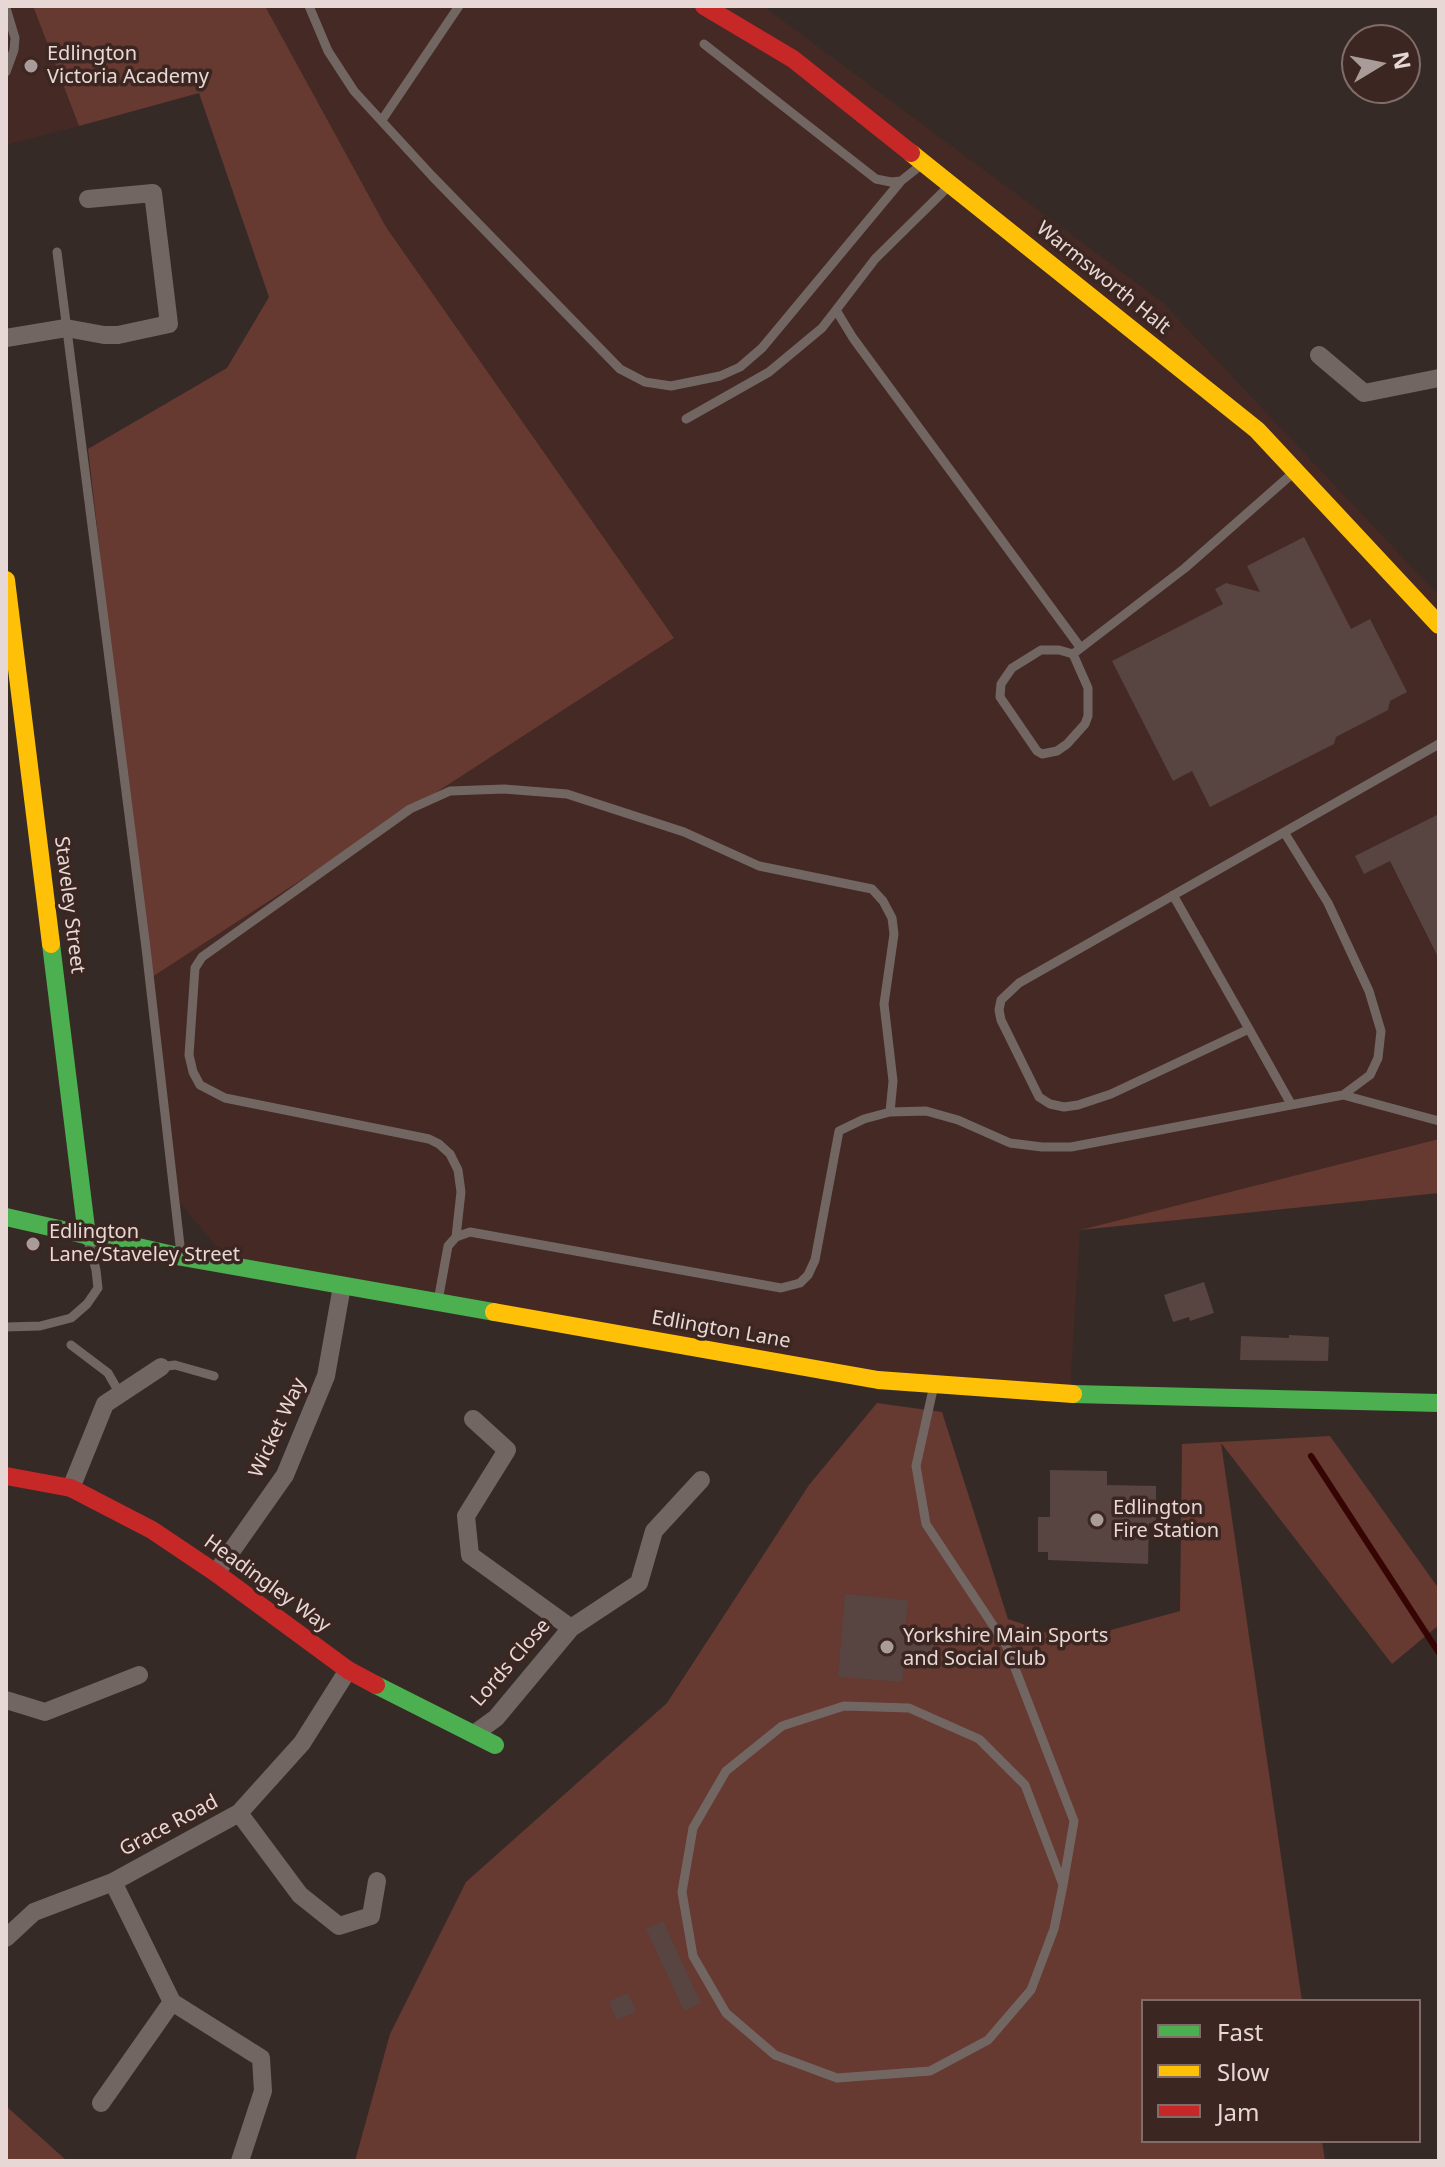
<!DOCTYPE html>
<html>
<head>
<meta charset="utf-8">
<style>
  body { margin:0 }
  #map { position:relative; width:1445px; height:2167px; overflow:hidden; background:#362a27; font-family:"Noto Sans",sans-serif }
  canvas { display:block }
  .frame { position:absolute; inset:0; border:8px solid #e7d8d5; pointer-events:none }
  .legend { position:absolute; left:1141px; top:1999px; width:280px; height:144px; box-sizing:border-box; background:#3c2621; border:2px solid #806d69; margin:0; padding:10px 14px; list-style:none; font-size:24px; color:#e7d8d5 }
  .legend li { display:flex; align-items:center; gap:16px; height:40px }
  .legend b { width:40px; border:2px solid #806d69 }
  .north { position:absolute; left:1341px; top:24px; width:80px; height:80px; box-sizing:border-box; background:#3c2621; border:2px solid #806d69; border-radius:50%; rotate:80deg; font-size:22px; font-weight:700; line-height:32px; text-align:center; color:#e7d8d5 }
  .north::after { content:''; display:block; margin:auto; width:28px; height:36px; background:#a99b98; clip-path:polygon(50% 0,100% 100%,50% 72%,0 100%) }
</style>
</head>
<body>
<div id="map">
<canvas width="1445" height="2167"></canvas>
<div class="frame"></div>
<ul class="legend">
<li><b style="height:10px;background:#4caf50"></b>Fast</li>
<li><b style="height:10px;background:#ffc107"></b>Slow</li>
<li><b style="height:10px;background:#c62828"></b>Jam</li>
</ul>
<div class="north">N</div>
</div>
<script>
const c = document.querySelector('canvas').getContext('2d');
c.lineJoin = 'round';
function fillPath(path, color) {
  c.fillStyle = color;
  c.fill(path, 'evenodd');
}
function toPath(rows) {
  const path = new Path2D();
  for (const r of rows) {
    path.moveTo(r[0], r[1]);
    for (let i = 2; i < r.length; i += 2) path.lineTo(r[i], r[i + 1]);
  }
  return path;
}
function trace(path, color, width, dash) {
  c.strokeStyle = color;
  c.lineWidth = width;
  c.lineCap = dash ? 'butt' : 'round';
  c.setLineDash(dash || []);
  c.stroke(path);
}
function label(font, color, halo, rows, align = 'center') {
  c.font = font + ' "Noto Sans",sans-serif';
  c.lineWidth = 7;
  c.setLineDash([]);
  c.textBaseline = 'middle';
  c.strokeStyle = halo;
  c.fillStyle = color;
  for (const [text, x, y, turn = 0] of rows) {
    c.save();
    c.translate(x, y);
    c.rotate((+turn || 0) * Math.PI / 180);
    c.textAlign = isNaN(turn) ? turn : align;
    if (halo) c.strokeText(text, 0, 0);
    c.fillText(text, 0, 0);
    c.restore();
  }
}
fillPath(toPath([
  [6,6,33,6,79,126,6,145],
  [265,6,763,6,1162,302,1439,596,1439,1139,1080,1230,1071,1375,1073,1394,958,1387,232,1266,173,1194,149,979,674,638,386,227]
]), '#452924');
fillPath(toPath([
  [33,6,265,6,386,227,674,638,149,979,88,449,227,368,269,297,199,93,79,126],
  [1439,1139,1439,1193,1080,1230],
  [877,1403,942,1412,1008,1619,1071,1641,1180,1611,1182,1444,1330,1436,1439,1589,1439,1625,1392,1664,1221,1443,1302,2001,1143,2001,1143,2141,1322,2141,1325,2161,355,2161,390,2034,466,1882,667,1703,809,1485],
  [6,2106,67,2161,6,2161]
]), '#663931');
trace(toPath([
  [1311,1456,1439,1653]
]), '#370404', 6);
fillPath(toPath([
  [1304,537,1351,629,1370,619,1407,692,1390,701,1388,710,1336,737,1334,744,1210,807,1192,771,1173,781,1112,661,1223,604,1215,589,1226,583,1260,592,1247,566],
  [1439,814,1439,959,1390,861,1364,874,1355,856],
  [1204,1282,1214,1313,1190,1321,1189,1317,1173,1322,1164,1295],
  [1289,1335,1329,1337,1328,1361,1240,1360,1241,1336,1289,1338],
  [1050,1470,1107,1471,1107,1485,1156,1486,1156,1523,1149,1523,1148,1564,1048,1560,1048,1552,1038,1552,1038,1517,1050,1517],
  [845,1594,908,1600,905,1630,934,1633,932,1664,904,1661,902,1682,838,1677],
  [663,1921,701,2003,684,2011,646,1929],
  [628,1993,636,2012,616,2020,609,2001]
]), '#584440');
trace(toPath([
  [309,6,328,51,354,91,432,176,620,369,645,382,671,386,720,376,740,367,762,348,901,181],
  [6,8,15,38,14,50,6,72],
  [704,44,876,179,891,182,901,181,921,165],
  [382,120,459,6],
  [948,187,875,259,836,310,853,338,1080,647],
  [57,252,146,948,181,1254],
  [686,419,769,372,822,328,836,310],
  [1073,654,1088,688,1088,716,1085,724,1067,744,1057,751,1042,754,1037,751,1000,697,1001,684,1012,668,1041,650,1059,650,1073,654,1185,568,1293,473],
  [1284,832,1328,903,1369,991,1381,1031,1378,1058,1370,1075,1343,1095],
  [1173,895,1249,1029],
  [1291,1104,1249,1029,1111,1094,1078,1105,1064,1107,1050,1104,1039,1097,1001,1020,999,1010,1001,1000,1019,983,1439,744],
  [456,1237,461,1192,458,1170,450,1154,439,1144,429,1139,225,1098,200,1085,193,1072,189,1055,195,968,202,957,410,809,450,791,504,789,567,794,684,832,759,866,872,889,883,901,892,918,894,934,884,1004,893,1081,890,1112],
  [438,1301,448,1246,456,1237,470,1232,781,1288,800,1283,808,1275,815,1260,839,1131,864,1119,890,1112,926,1111,958,1120,1010,1143,1042,1147,1071,1147,1343,1095,1439,1121],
  [6,1327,40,1326,71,1318,87,1304,98,1288,96,1270,88,1240],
  [71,1345,108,1373,120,1394],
  [161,1367,175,1365,214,1376],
  [934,1385,916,1466,926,1524,1006,1645,1074,1821,1063,1885,1054,1929,1031,1990,988,2040,930,2071,837,2078,775,2055,726,2013,693,1956,682,1892,693,1828,726,1771,782,1726,844,1706,909,1708,979,1739,1025,1785,1063,1885]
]), '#726663', 9);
trace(toPath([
  [6,338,66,328,104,335,118,335,169,324,153,193,88,199],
  [1319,355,1364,393,1439,378],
  [473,1419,507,1450,466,1516,470,1555,571,1628],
  [71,1488,105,1404,161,1367],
  [216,1573,285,1475,326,1376,342,1286],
  [6,1700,45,1712,139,1675],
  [474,1734,496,1718,571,1628,639,1583,654,1531,701,1480],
  [239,1813,300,1895,339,1926,371,1916,377,1881],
  [113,1882,172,2002,261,2058,263,2091,240,2161],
  [6,1938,34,1912,113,1882,239,1813,302,1743,348,1670],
  [101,2103,172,2002]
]), '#726663', 18);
trace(toPath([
  [51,944,87,1236],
  [6,1217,182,1257,494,1312],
  [1073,1394,1439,1403],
  [376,1685,495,1745]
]), '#4caf50', 18);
trace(toPath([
  [911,153,1257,430,1439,625],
  [6,580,51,944],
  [494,1312,878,1380,1073,1394]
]), '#ffc107', 18);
trace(toPath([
  [704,6,793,59,911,153],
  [6,1476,71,1488,152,1530,216,1573,348,1670,376,1685]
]), '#c62828', 18);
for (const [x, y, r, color] of [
  [31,66,8,"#a99b98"],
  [33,1244,8,"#a99b98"],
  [1097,1520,8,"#a99b98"],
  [887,1647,8,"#a99b98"]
]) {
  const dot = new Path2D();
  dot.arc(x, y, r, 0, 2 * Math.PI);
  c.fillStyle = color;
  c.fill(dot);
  trace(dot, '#3c2621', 3);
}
label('20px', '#e7d8d5', '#3c2621', [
  ["Edlington",47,54],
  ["Victoria Academy",47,77],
  ["Edlington",49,1232],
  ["Lane/Staveley Street",49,1255],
  ["Edlington",1113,1508],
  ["Fire Station",1113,1531],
  ["Yorkshire Main Sports",903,1636],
  ["and Social Club",903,1659]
], 'left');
label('20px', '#e7d8d5', '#3c2621', [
  ["Warmsworth Halt",1103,278,39],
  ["Staveley Street",69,905,83],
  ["Edlington Lane",721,1330,10],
  ["Wicket Way",278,1428,-65],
  ["Headingley Way",267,1584,36],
  ["Lords Close",511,1663,-49],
  ["Grace Road",169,1826,-28]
]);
</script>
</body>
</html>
